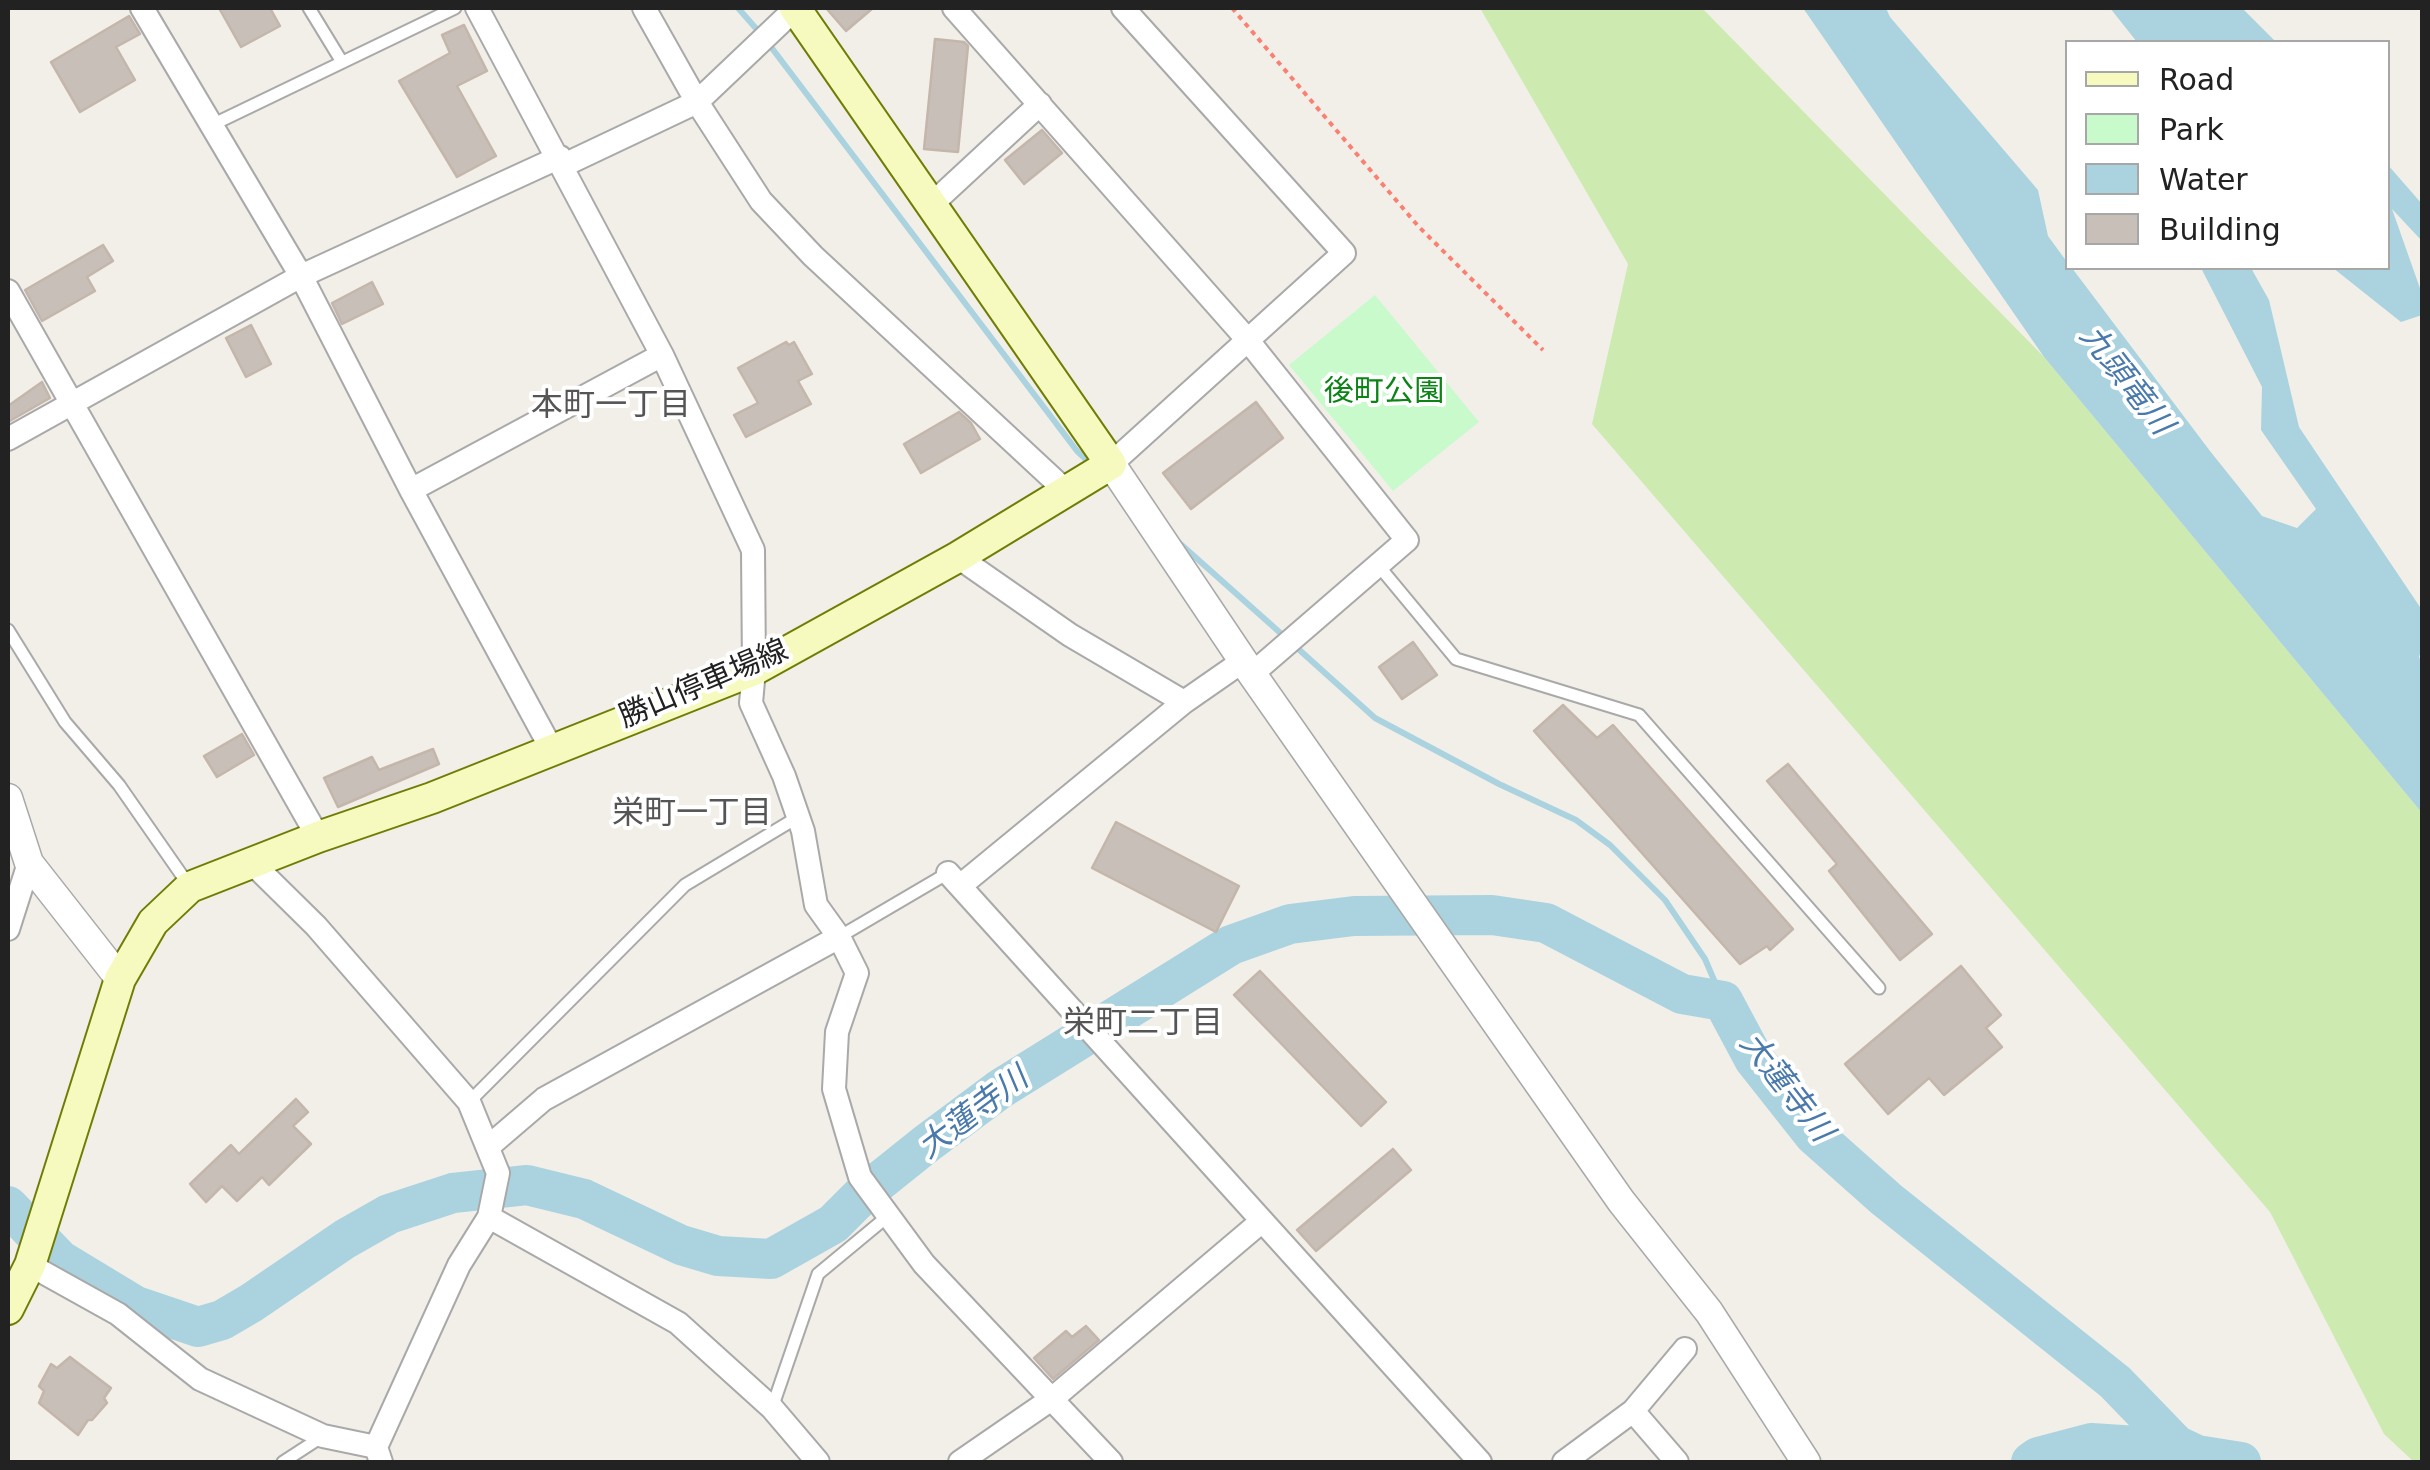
<!DOCTYPE html>
<html>
<head>
<meta charset="utf-8">
<style>
  body { margin:0 }
  #map { position:relative; width:2430px; height:1470px; overflow:hidden; background:#f2efe9; font-family:"DejaVu Sans",sans-serif }
  canvas { display:block }
  .frame { position:absolute; inset:0; border:10px solid #222; pointer-events:none }
  .legend { position:absolute; left:2065px; top:40px; width:325px; height:230px; box-sizing:border-box; background:#fff; border:2px solid #a7a7a7; margin:0; padding:12px 18px; list-style:none; font-size:30px; color:#222 }
  .legend li { display:flex; align-items:center; gap:20px; height:50px }
  .legend b { width:50px; border:2px solid #a7a7a7 }
</style>
</head>
<body>
<div id="map">
<canvas width="2430" height="1470"></canvas>
<div class="frame"></div>
<ul class="legend">
<li><b style="height:12px;background:#f7fabf"></b>Road</li>
<li><b style="height:28px;background:#c8facc"></b>Park</li>
<li><b style="height:28px;background:#aad3df"></b>Water</li>
<li><b style="height:28px;background:#c7bfb8"></b>Building</li>
</ul>
</div>
<script>
const c = document.querySelector('canvas').getContext('2d');
c.lineJoin = 'round';
function fillPath(path, color) {
  c.fillStyle = color;
  c.fill(path, 'evenodd');
}
function toPath(rows) {
  const path = new Path2D();
  for (const r of rows) {
    path.moveTo(r[0], r[1]);
    for (let i = 2; i < r.length; i += 2) path.lineTo(r[i], r[i + 1]);
  }
  return path;
}
function trace(path, color, width, dash) {
  c.strokeStyle = color;
  c.lineWidth = width;
  c.lineCap = dash ? 'butt' : 'round';
  c.setLineDash(dash || []);
  c.stroke(path);
}
function label(font, color, halo, rows, align = 'center') {
  c.font = font + ' "DejaVu Sans","Noto Sans JP",sans-serif';
  c.lineWidth = 8;
  c.setLineDash([]);
  c.textBaseline = 'middle';
  c.strokeStyle = halo;
  c.fillStyle = color;
  for (const [text, x, y, turn = 0] of rows) {
    c.save();
    c.translate(x, y);
    c.rotate((+turn || 0) * Math.PI / 180);
    c.textAlign = isNaN(turn) ? turn : align;
    if (halo) c.strokeText(text, 0, 0);
    c.fillText(text, 0, 0);
    c.restore();
  }
}
fillPath(toPath([
  [1480,8,1702,8,2044,357,2422,813,2422,1462,2414,1462,2384,1434,2270,1212,1592,424,1628,264]
]), '#cdebb0');
fillPath(toPath([
  [1375,295,1479,422,1393,491,1289,365]
]), '#c8facc');
fillPath(toPath([
  [1803,8,1886,8,1890,17,2038,190,2048,236,2067,262,2068,268,2072,268,2210,451,2262,516,2297,528,2316,509,2261,430,2262,387,2201,268,2251,268,2269,300,2299,427,2422,610,2422,647,2419,657,2422,663,2422,813,2044,357],
  [2110,8,2242,8,2276,42,2137,42],
  [2388,165,2422,204,2422,241,2392,209,2422,294,2422,315,2401,322,2333,268,2388,268]
]), '#aad3df');
trace(toPath([
  [738,8,760,33],
  [768,43,1077,451,1092,465],
  [1176,540,1286,638],
  [1295,646,1375,718,1499,784,1576,820,1610,845,1665,900,1705,959,1723,1001]
]), '#aad3df', 6);
trace(toPath([
  [8,1206,60,1260,136,1306,198,1327,222,1320,251,1303,345,1239,389,1214,453,1193,527,1185,584,1199,681,1245,718,1256,771,1259,833,1224,861,1196,926,1144,1000,1089,1231,945,1290,924,1354,916,1492,915,1546,923,1682,994,1723,1001,1754,1059,1814,1135,1886,1199,2115,1382,2176,1445],
  [2031,1462,2038,1457,2091,1443,2153,1447,2176,1445,2197,1455,2241,1462]
]), '#aad3df', 40);
const building = toPath([
  [219,8,270,8,280,26,241,47,219,8],
  [826,8,873,8,846,31,826,8],
  [129,16,140,34,116,47,135,80,80,112,51,62,129,16],
  [464,25,487,71,457,86,496,156,457,177,399,81,450,53,442,35,464,25],
  [935,39,964,42,968,46,958,152,924,149,935,39],
  [1042,130,1062,153,1024,184,1005,160,1042,130],
  [103,245,113,261,87,277,95,291,42,321,25,290,103,245],
  [372,282,383,304,342,324,332,303,372,282],
  [251,325,271,364,246,377,226,338,251,325],
  [786,342,789,345,794,342,812,374,798,381,811,404,746,437,734,415,758,403,738,368,786,342],
  [42,382,50,398,8,422,8,406,42,382],
  [1256,402,1283,438,1191,509,1163,473,1256,402],
  [959,412,971,423,980,439,921,473,904,444,959,412],
  [1413,642,1437,675,1402,699,1379,667,1413,642],
  [1563,705,1597,738,1613,725,1793,929,1770,950,1767,946,1740,964,1534,731,1563,705],
  [242,734,254,755,217,777,204,756,242,734],
  [433,749,439,764,338,807,324,778,372,757,379,770,433,749],
  [1788,764,1932,934,1900,960,1829,871,1837,864,1767,781,1788,764],
  [1116,822,1239,886,1216,932,1092,868,1116,822],
  [1961,966,2001,1015,1986,1028,2002,1047,1944,1095,1929,1078,1888,1114,1845,1064,1961,966],
  [1260,971,1386,1102,1361,1126,1234,995,1260,971],
  [296,1099,308,1112,293,1126,311,1144,269,1185,262,1177,237,1201,222,1186,206,1202,190,1184,231,1145,239,1154,296,1099],
  [1393,1149,1411,1170,1316,1251,1297,1230,1393,1149],
  [1086,1326,1099,1340,1053,1379,1034,1358,1066,1331,1072,1337,1086,1326],
  [70,1357,111,1388,104,1398,107,1403,92,1420,88,1420,78,1435,39,1403,44,1391,39,1386,51,1364,57,1368,70,1357]
]);
fillPath(building, '#c7bfb8');
trace(building, '#c4b6ab', 2.5);
const service = toPath([
  [309,8,342,62],
  [212,125,455,8],
  [1378,565,1456,659,1639,715,1879,988],
  [8,630,65,722,119,785,190,887],
  [839,937,948,873],
  [469,1102,685,885,798,817],
  [772,1408,818,1274,888,1216],
  [283,1462,323,1436]
]);
const minor = toPath([
  [142,8,301,276,411,490,551,748],
  [477,8,662,355,753,550,754,670,751,703,784,776,803,831,816,905,839,937,857,973,837,1032,834,1089,860,1177,924,1264,1111,1462],
  [644,8,697,102,761,201,813,256,1066,491],
  [954,8,1246,338,1407,540,1252,674],
  [564,165,697,102,796,8],
  [932,204,1040,104],
  [8,291,318,837],
  [8,439,301,276,560,157],
  [1111,464,1344,253,1123,8],
  [411,490,662,355],
  [958,557,1070,635,1184,702,960,886],
  [1184,702,1243,661],
  [251,862,316,926,469,1102,498,1173,489,1217,459,1265,376,1447,381,1462],
  [948,873,1480,1462],
  [8,929,29,863],
  [488,1147,544,1099,839,937],
  [489,1217,678,1323,772,1408,818,1462],
  [30,1265,118,1314,200,1379,323,1436,376,1447],
  [1633,1411,1677,1462],
  [960,1462,1053,1398,1262,1221],
  [1564,1462,1633,1411,1685,1349]
]);
const tertiary = toPath([
  [1111,464,1252,674,1621,1201,1709,1312,1806,1462],
  [8,798,29,863,120,979]
]);
const secondary = toPath([
  [8,1309,30,1265,120,979,153,922,190,887,318,837,432,798,754,670,958,557,1111,464,795,8]
]);
trace(service, '#a9a9a9', 15);
trace(minor, '#a9a9a9', 26);
trace(tertiary, '#a9a9a9', 31);
trace(secondary, '#707d05', 34);
trace(toPath([
  [1232,8,1419,227,1543,350]
]), '#fa8072', 4, [5, 5]);
trace(service, '#fff', 11);
trace(minor, '#fff', 22);
trace(tertiary, '#fff', 28);
trace(secondary, '#f7fabf', 30);
label('30px', '#0c8416', '#fff', [
  ["後町公園",1384,393]
]);
label('30px', '#222', '#fff', [
  ["勝山停車場線",704,685,-23]
]);
label('italic 32px', '#4a7aab', '#fff', [
  ["九頭竜川",2125,381,52],
  ["大蓮寺川",1785,1088,52],
  ["大蓮寺川",974,1114,-37]
]);
label('32px', '#555', '#fff', [
  ["本町一丁目",611,407],
  ["栄町一丁目",692,815],
  ["栄町二丁目",1143,1025]
]);
</script>
</body>
</html>
